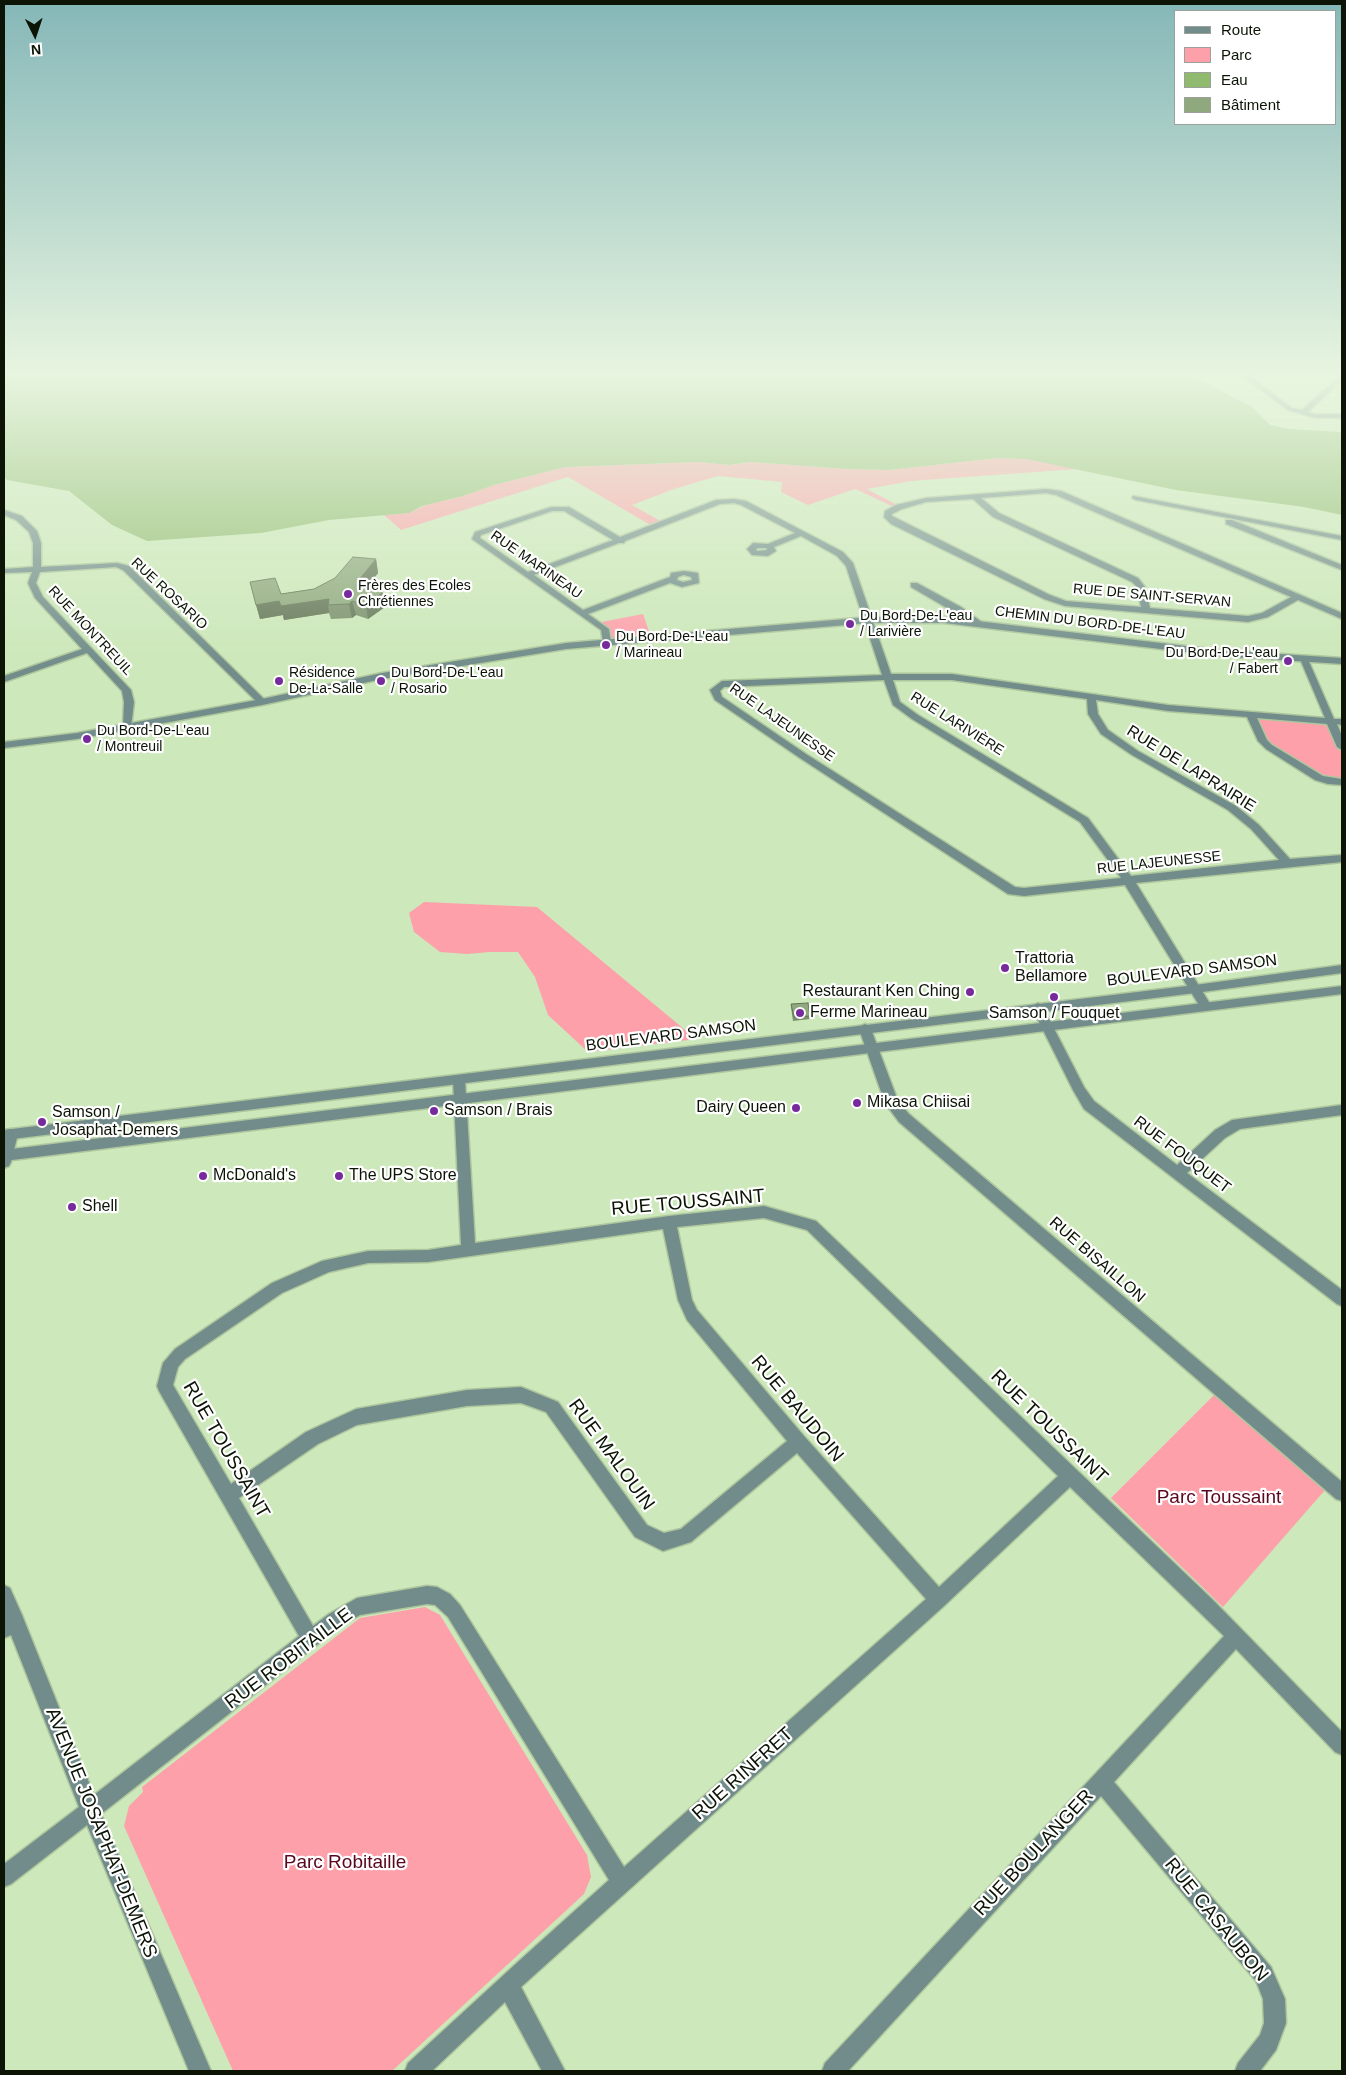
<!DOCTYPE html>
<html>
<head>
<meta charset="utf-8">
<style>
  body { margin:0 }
  #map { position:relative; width:1346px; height:2075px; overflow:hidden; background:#cde8ba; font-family:Helvetica,sans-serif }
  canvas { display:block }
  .frame { position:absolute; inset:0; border:5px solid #0b1405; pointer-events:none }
  .legend { position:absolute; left:1174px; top:10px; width:162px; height:115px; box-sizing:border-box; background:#fff; border:1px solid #9da19b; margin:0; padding:6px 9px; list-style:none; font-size:15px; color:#0b1405 }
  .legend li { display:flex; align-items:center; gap:10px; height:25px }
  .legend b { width:25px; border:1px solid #9da19b }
  .north { position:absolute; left:10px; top:10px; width:50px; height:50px; -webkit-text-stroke:4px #fff; paint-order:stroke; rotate:176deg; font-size:14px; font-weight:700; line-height:20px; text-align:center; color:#0b1405 }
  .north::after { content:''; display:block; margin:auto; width:18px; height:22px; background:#0b1405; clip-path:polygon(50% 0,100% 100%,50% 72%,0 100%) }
</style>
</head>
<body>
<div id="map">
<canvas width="1346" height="2075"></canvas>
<div class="frame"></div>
<ul class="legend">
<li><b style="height:6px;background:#718c8a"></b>Route</li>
<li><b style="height:14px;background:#fea0aa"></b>Parc</li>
<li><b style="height:14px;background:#90bb6f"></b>Eau</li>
<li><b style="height:14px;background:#8fa87d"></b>Bâtiment</li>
</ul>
<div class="north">N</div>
</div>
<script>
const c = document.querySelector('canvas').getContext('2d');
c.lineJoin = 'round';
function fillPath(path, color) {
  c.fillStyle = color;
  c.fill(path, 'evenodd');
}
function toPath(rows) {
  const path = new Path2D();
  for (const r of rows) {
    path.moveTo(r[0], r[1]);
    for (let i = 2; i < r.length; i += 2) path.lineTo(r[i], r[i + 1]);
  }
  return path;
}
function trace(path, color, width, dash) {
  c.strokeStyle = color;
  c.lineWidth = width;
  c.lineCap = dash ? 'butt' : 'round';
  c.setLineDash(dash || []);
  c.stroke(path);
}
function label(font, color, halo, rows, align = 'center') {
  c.font = font + ' Helvetica,sans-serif';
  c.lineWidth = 4.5;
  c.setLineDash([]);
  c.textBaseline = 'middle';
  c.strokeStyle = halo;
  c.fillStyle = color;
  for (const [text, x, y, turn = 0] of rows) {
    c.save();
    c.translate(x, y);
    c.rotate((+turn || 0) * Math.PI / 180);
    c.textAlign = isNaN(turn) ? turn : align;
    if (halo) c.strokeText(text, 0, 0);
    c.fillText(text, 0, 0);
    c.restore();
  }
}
fillPath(toPath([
  [998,458,1026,459,1078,469,911,481,867,489,899,506,894,507,855,489,808,505,781,492,782,482,718,476,674,489,632,505,664,523,654,527,568,477,401,530,384,515,409,513,426,505,463,496,494,485,565,467,699,462,729,465,751,462,847,469,889,470],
  [643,614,651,637,607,642,605,629,596,623],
  [1251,716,1330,722,1342,747,1342,782,1328,781,1269,747],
  [424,902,537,907,696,1039,588,1052,548,1015,535,977,518,952,490,952,467,954,440,952,414,932,409,913],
  [1214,1395,1325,1490,1223,1607,1111,1498],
  [425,1607,440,1615,587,1855,591,1877,584,1894,392,2071,233,2071,124,1826,129,1806,143,1792,142,1787,360,1618]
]), '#fea0aa');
fillPath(toPath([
  [4,376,1193,376,1252,407,1270,425,1289,429,1342,432,1342,515,1304,507,1176,490,1026,459,998,458,889,470,847,469,751,462,729,465,699,462,565,467,494,485,463,496,422,506,409,513,329,520,261,533,147,541,112,525,69,491,7,480,4,477]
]), '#90bb6f');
const minor = toPath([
  [1242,376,1249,376,1292,408,1302,410,1340,376,1342,376,1342,380,1308,412,1315,414,1342,414,1342,418,1315,418,1288,410,1242,376],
  [1046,489,1061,491,1342,613,1342,619,1298,600,1268,617,1248,622,1065,606,1044,599,891,524,884,517,885,511,896,505,926,498,1046,489],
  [1046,493,1056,495,1291,597,1262,613,1248,616,1150,608,1145,587,1138,578,999,513,981,498,1046,493],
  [973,499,993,517,1132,582,1137,587,1141,607,1066,601,1050,595,892,516,892,514,902,509,926,502,973,499],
  [1133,496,1342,536,1342,540,1136,500,1132,498,1133,496],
  [734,499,746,501,843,552,853,563,891,674,952,674,1168,705,1325,718,1300,659,1301,657,1307,657,1334,719,1342,719,1342,725,1337,724,1342,736,1342,750,1337,747,1327,724,1257,718,1267,740,1272,745,1323,776,1342,779,1342,785,1328,784,1315,780,1266,749,1258,741,1247,717,1168,711,1096,700,1098,714,1108,730,1138,751,1236,806,1259,825,1290,859,1342,855,1342,862,1136,883,1212,1007,1210,1010,1202,1010,1125,885,1024,896,1008,894,800,758,715,700,710,690,722,681,882,675,846,566,837,556,801,536,774,547,776,551,768,556,752,555,747,549,753,543,768,544,795,533,741,505,734,503,720,504,625,541,624,543,619,543,534,575,583,610,670,577,671,573,684,571,698,573,699,583,682,587,670,583,588,614,609,629,611,642,607,645,603,642,601,630,472,539,475,532,551,507,569,507,620,537,716,500,734,499],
  [552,511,564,511,613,540,528,572,480,538,481,535,552,511],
  [758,548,766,548,767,550,757,551,756,549,758,548],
  [684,575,691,577,692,580,683,582,677,580,678,577,684,575],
  [884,680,893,705,912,719,1080,822,1121,878,1024,888,1015,887,806,754,722,697,720,691,724,687,884,680],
  [893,680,952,680,1087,699,1088,714,1101,734,1132,755,1228,810,1251,829,1279,860,1131,876,1088,818,918,715,900,702,893,680],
  [4,510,22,516,37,531,41,543,41,567,117,563,129,566,265,700,265,704,259,704,123,570,116,567,40,572,36,583,43,597,131,690,134,702,131,728,128,729,123,726,124,702,122,691,87,653,4,682,4,676,82,649,35,598,28,583,32,572,4,573,4,569,33,567,33,543,29,532,16,520,4,515,4,510],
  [1226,520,1232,520,1342,565,1342,570,1226,524,1226,520],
  [911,583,917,583,961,607,983,623,976,625,911,587,911,583],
  [1038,1003,1042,1005,1084,1087,1094,1101,1177,1165,1215,1130,1232,1120,1342,1105,1342,1115,1240,1129,1225,1138,1187,1173,1342,1290,1342,1306,1337,1304,1084,1109,1073,1090,1032,1008,1034,1005,1038,1003],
  [865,1024,869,1026,871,1029,898,1101,909,1114,1342,1482,1342,1501,1336,1499,899,1122,885,1103,859,1029,861,1026,865,1024],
  [459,1075,464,1076,465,1080,475,1243,669,1216,764,1206,816,1221,1212,1599,1342,1732,1342,1755,1335,1752,1236,1649,1114,1782,1271,1967,1285,1999,1286,2023,1276,2050,1260,2071,1235,2071,1238,2063,1260,2035,1264,2023,1263,1999,1256,1981,1101,1796,848,2071,822,2071,825,2063,1224,1636,1070,1487,944,1606,521,1987,565,2071,542,2071,505,2002,432,2071,405,2071,408,2063,520,1960,609,1880,448,1617,435,1605,427,1604,360,1615,341,1626,101,1814,211,2071,189,2071,87,1825,11,1884,4,1887,4,1864,79,1807,11,1635,4,1638,4,1585,10,1588,22,1615,94,1795,299,1636,159,1391,157,1386,163,1363,175,1349,272,1283,322,1261,368,1251,428,1250,461,1245,453,1080,454,1076,459,1075],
  [764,1218,807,1230,1058,1476,939,1587,804,1436,697,1310,692,1300,677,1227,764,1218],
  [663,1229,678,1300,687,1320,787,1441,681,1529,664,1533,647,1525,558,1402,521,1387,467,1390,356,1409,306,1432,231,1484,173,1385,178,1367,185,1359,282,1293,329,1272,368,1263,428,1262,663,1229],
  [521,1403,546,1412,635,1537,663,1551,691,1542,797,1453,926,1599,624,1867,460,1605,450,1594,437,1587,427,1586,357,1598,329,1614,313,1626,239,1498,318,1444,357,1425,467,1406,521,1403],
  [11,1129,16,1130,18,1134,11,1162,9,1166,4,1168,4,1136,6,1130,11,1129]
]);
const tertiary = toPath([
  [869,617,944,617,1219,650,1342,658,1342,664,1219,656,944,623,869,623,566,649,382,679,262,705,77,739,4,748,4,742,77,733,262,699,382,673,566,643,869,617],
  [1342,965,1342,973,1195,993,4,1140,4,1130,1195,985,1342,965],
  [1342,986,1342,994,4,1161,4,1150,1342,986]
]);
trace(minor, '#aec69d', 3);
trace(tertiary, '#aec69d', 3);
fillPath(minor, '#718c8a');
fillPath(tertiary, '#718c8a');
fillPath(toPath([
  [376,559,378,573,370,583,381,585,385,607,368,619,356,615,352,618,331,619,329,613,284,620,283,615,260,619,250,582,281,594,314,589],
  [791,1004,810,1016,810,1019,793,1021,791,1007]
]), '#7b906c');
fillPath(toPath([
  [376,559,378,573,361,595,358,581],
  [381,585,385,607,368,619,366,605,376,590],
  [329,599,328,605,329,613,284,620,283,615,260,619,256,605,279,601],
  [352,601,356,615,352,618,349,604]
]), '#647658');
const building = toPath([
  [353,557,376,559,358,581,381,585,376,590,382,593,366,605,352,601,349,604,328,605,329,599,281,606,279,601,256,605,250,582,275,578,281,594,314,589,335,578,353,557],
  [808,1003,810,1016,794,1017,791,1004,808,1003]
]);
fillPath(building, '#8fa87d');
trace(building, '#647658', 1);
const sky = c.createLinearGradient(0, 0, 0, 666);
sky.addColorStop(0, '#85b7b8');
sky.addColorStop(0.56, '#e8f5e0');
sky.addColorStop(1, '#e8f5e000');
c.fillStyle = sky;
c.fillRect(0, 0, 1346, 666);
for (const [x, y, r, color] of [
  [348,594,5,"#772a9b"],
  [850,624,5,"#772a9b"],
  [606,645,5,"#772a9b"],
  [1288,661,5,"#772a9b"],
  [279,681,5,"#772a9b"],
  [381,681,5,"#772a9b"],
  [87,739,5,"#772a9b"],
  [1005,968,5,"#772a9b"],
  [970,992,5,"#772a9b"],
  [1054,997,5,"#772a9b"],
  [800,1013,5,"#772a9b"],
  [857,1103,5,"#772a9b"],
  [796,1108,5,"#772a9b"],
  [434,1111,5,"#772a9b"],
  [42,1122,5,"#772a9b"],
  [203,1176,5,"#772a9b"],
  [339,1176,5,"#772a9b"],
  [72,1207,5,"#772a9b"]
]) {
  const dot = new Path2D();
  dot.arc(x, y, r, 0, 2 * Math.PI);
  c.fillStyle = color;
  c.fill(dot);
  trace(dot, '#fff', 2);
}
label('14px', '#0b1405', '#fff', [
  ["RUE MARINEAU",536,565,35],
  ["RUE ROSARIO",169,594,43],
  ["RUE DE SAINT-SERVAN",1152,596,5],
  ["CHEMIN DU BORD-DE-L'EAU",1090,623,7],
  ["RUE MONTREUIL",90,631,47],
  ["RUE LAJEUNESSE",782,723,35],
  ["RUE LARIVIÈRE",957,724,32],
  ["RUE LAJEUNESSE",1159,863,-6]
]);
label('14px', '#0b1405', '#fff', [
  ["Frères des Ecoles",358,586],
  ["Chrétiennes",358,602],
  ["Du Bord-De-L'eau",860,616],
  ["/ Larivière",860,632],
  ["Du Bord-De-L'eau",616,637],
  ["/ Marineau",616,653],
  ["Du Bord-De-L'eau",1278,653,"right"],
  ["/ Fabert",1278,669,"right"],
  ["Résidence",289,673],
  ["De-La-Salle",289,689],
  ["Du Bord-De-L'eau",391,673],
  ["/ Rosario",391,689],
  ["Du Bord-De-L'eau",97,731],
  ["/ Montreuil",97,747]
], 'left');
label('16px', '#0b1405', '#fff', [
  ["RUE DE LAPRAIRIE",1191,769,32],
  ["BOULEVARD SAMSON",1192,971,-7],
  ["BOULEVARD SAMSON",671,1036,-7],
  ["RUE FOUQUET",1182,1155,37],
  ["RUE BISAILLON",1097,1260,41]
]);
label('16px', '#0b1405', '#fff', [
  ["Trattoria",1015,959],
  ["Bellamore",1015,977],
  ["Restaurant Ken Ching",960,992,"right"],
  ["Ferme Marineau",810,1013],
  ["Samson / Fouquet",1054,1014,"center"],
  ["Mikasa Chiisai",867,1103],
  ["Dairy Queen",786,1108,"right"],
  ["Samson / Brais",444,1111],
  ["Samson /",52,1113],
  ["Josaphat-Demers",52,1131],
  ["McDonald's",213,1176],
  ["The UPS Store",349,1176],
  ["Shell",82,1207]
], 'left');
label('19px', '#0b1405', '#fff', [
  ["RUE TOUSSAINT",688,1203,-5],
  ["RUE BAUDOIN",797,1409,50],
  ["RUE TOUSSAINT",1049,1427,44],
  ["RUE TOUSSAINT",226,1450,60],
  ["RUE MALOUIN",611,1455,54],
  ["RUE ROBITAILLE",289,1659,-37],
  ["RUE RINFRET",743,1774,-42],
  ["AVENUE JOSAPHAT-DEMERS",101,1833,68],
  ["RUE BOULANGER",1034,1853,-47],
  ["RUE CASAUBON",1216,1920,51]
]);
label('19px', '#5b071f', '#fff', [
  ["Parc Toussaint",1219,1498],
  ["Parc Robitaille",345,1863]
]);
</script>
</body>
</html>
